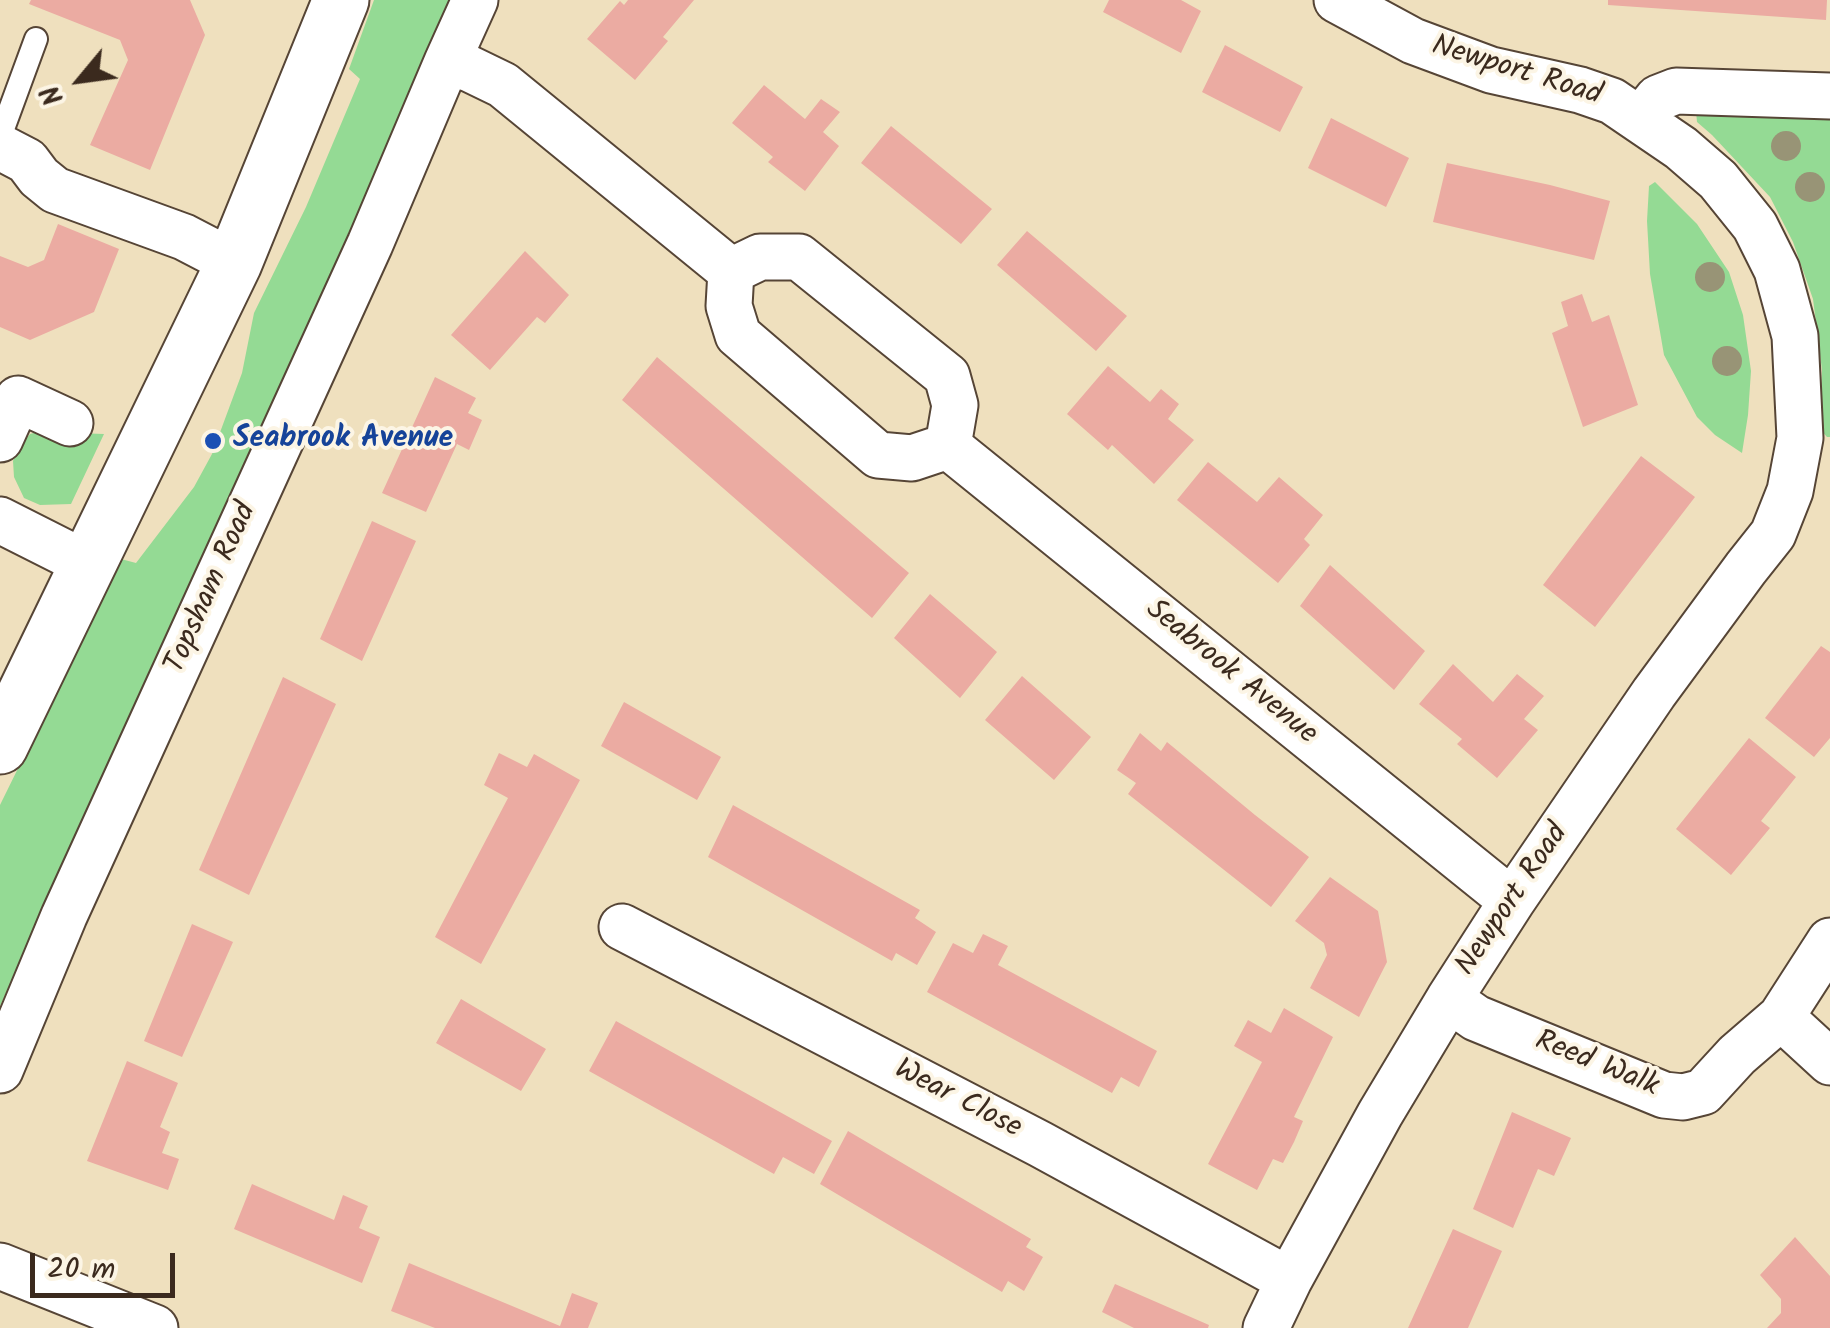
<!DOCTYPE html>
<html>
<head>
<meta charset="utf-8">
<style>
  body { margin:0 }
  #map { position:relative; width:1830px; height:1328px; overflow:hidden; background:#efe0be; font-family:Kalam,sans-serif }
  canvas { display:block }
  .north { position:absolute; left:30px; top:30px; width:100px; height:100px; -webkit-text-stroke:8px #fcf5e5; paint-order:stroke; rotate:241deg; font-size:28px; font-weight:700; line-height:40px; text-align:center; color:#3b2a1e }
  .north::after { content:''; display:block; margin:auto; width:35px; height:45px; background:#3b2a1e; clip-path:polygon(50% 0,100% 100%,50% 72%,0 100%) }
  .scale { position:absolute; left:30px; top:1253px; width:145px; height:45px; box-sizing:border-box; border:5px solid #3b2a1e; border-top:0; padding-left:12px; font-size:30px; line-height:35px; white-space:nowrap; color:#3b2a1e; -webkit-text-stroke:8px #fcf5e5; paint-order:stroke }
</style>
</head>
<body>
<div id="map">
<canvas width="1830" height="1328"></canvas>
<div class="north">N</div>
<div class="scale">20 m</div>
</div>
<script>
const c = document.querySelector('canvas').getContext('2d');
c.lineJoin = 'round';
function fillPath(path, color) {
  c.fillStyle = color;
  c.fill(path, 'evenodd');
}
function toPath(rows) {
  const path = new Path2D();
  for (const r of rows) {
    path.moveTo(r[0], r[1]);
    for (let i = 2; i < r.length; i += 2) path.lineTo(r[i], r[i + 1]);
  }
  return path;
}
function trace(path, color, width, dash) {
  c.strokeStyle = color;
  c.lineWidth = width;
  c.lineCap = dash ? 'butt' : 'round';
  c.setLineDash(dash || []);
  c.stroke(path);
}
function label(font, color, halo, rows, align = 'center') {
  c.font = font + ' Kalam,sans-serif';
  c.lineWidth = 8;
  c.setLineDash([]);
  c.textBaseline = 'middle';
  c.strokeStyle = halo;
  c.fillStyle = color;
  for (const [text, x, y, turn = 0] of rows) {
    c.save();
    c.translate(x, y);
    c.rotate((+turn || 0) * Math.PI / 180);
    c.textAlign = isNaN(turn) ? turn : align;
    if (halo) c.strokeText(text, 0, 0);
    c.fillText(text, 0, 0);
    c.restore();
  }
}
fillPath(toPath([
  [374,0,456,0,0,1006,0,805,121,559,136,563,194,487,212,454,242,373,254,313,306,207,360,79,349,69],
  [1696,111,1830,116,1830,437,1827,437,1819,428,1822,370,1813,299,1793,242,1770,197,1712,135,1697,122],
  [1655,182,1697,224,1729,272,1743,315,1751,371,1748,415,1742,453,1715,435,1697,417,1664,355,1650,274,1647,221,1649,186],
  [52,428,76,433,104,434,71,504,40,505,24,498,14,477,13,461,19,447,30,434]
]), '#94da94');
fillPath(toPath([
  [31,0,190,0,205,35,150,170,90,145,128,60,120,40,29,4],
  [628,0,694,0,663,37,668,41,635,80,587,39,620,1,624,5],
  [1109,0,1181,0,1201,11,1181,53,1103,12],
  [1608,0,1827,0,1826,20,1608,5],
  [1225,45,1303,87,1280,132,1202,92],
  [764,85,805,119,821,99,840,112,823,132,839,146,805,191,768,162,773,157,732,123],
  [1331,118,1409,158,1386,207,1308,168],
  [891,126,992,209,961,244,861,163],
  [1447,163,1550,185,1610,201,1594,260,1433,222],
  [58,224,119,249,94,312,30,340,0,327,0,256,28,267,44,260],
  [1027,231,1127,316,1096,351,997,265],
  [525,251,569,295,545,323,537,317,490,370,451,335],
  [1582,294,1592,322,1609,315,1638,405,1583,427,1552,333,1568,326,1561,302],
  [657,357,909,573,872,618,622,400],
  [1108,366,1150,402,1161,389,1179,404,1168,419,1194,440,1154,484,1112,445,1108,450,1067,414],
  [435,377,476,398,468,413,482,420,469,450,457,444,426,512,382,493],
  [1641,456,1695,497,1595,627,1543,585],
  [1208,462,1257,502,1279,477,1323,515,1304,539,1310,545,1278,583,1177,500],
  [372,521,416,541,362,661,320,639],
  [1330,565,1425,651,1394,690,1300,606],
  [930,594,997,652,960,698,894,638],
  [1821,646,1830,652,1830,738,1814,757,1765,718],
  [1453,664,1493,702,1517,674,1544,696,1524,719,1538,730,1497,778,1457,744,1462,739,1419,704],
  [1022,676,1091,737,1054,780,985,720],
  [283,677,336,704,249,895,199,870],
  [624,702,721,757,697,800,601,746],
  [1140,733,1161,751,1167,742,1255,815,1309,857,1271,907,1128,794,1136,783,1117,770],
  [1749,738,1796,777,1761,821,1770,828,1731,875,1676,829],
  [499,753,527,767,534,754,580,780,481,964,435,937,508,798,484,785],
  [733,805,920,910,915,918,936,932,917,965,896,953,892,961,708,857],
  [1330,877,1378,911,1387,962,1359,1017,1310,988,1327,955,1324,943,1295,921],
  [192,924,233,942,182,1057,144,1041],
  [983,934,1008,946,998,965,1157,1051,1139,1087,1121,1077,1112,1093,927,992,953,943,973,953],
  [461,999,546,1049,521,1091,436,1043],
  [1284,1008,1333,1037,1294,1117,1303,1121,1294,1142,1283,1163,1273,1159,1257,1190,1208,1164,1262,1062,1234,1046,1248,1020,1271,1033],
  [616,1021,832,1141,814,1174,783,1157,774,1174,589,1071],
  [127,1061,178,1083,160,1127,170,1132,162,1153,179,1159,168,1190,87,1161],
  [1512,1112,1571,1138,1554,1176,1538,1169,1513,1228,1473,1209],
  [848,1131,1031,1239,1026,1247,1043,1257,1024,1291,1008,1281,1002,1292,820,1184],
  [252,1184,334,1220,343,1195,368,1206,359,1228,380,1237,362,1283,234,1229],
  [1453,1229,1502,1251,1475,1312,1468,1328,1408,1328],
  [1795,1237,1830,1276,1830,1328,1767,1328,1781,1313,1781,1299,1760,1275],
  [409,1263,560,1326,572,1293,598,1303,588,1328,435,1328,391,1311],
  [1115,1284,1209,1325,1208,1328,1134,1328,1102,1312]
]), '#ebaba2');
const service = toPath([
  [0,137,36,39]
]);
const minor = toPath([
  [447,62,470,69,503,85,731,271,729,306,738,335,878,455,912,458,948,446,1512,901],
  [1641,119,1658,98,1676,91,1830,96],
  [0,147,27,161,39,177,55,190,184,237,234,263],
  [731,271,760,257,799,257,947,376,955,405,948,446],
  [0,439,18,399,70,423],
  [0,520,87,564],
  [622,927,1040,1144,1289,1280],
  [1449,999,1476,1018,1664,1095,1683,1097,1703,1092,1737,1055,1781,1017,1830,941],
  [1781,1017,1830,1062],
  [0,1070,64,916,370,244,447,62,475,0],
  [0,1266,155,1328],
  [1266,1328,1289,1280,1380,1114,1449,999,1512,901,1654,693,1746,568,1773,534,1790,491,1800,438,1795,336,1777,270,1755,226,1718,180,1681,148,1612,101,1580,90,1491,70,1413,41,1337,0]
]);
const tertiary = toPath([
  [0,746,234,263,341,0]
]);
trace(service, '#564536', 26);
trace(minor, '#564536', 49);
trace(tertiary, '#564536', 59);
trace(service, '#fff', 22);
trace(minor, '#fff', 45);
trace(tertiary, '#fff', 55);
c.fillStyle = '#989476';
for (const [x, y] of [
  [1786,146],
  [1810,187],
  [1710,277],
  [1727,361]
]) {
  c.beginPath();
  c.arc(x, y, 15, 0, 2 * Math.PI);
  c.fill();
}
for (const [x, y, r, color] of [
  [213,441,10,"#1a4fb4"]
]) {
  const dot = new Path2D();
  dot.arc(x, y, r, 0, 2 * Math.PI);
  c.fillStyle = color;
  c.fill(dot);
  trace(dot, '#fcf5e5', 4);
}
label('30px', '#3b2a1e', '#fcf5e5', [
  ["Newport Road",1516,73,17],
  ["Topsham Road",213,589,-66],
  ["Seabrook Avenue",1230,674,39],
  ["Newport Road",1514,901,-56],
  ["Reed Walk",1596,1066,22],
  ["Wear Close",957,1101,27]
]);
label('bold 30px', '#164399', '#fcf5e5', [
  ["Seabrook Avenue",233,441]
], 'left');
</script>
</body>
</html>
